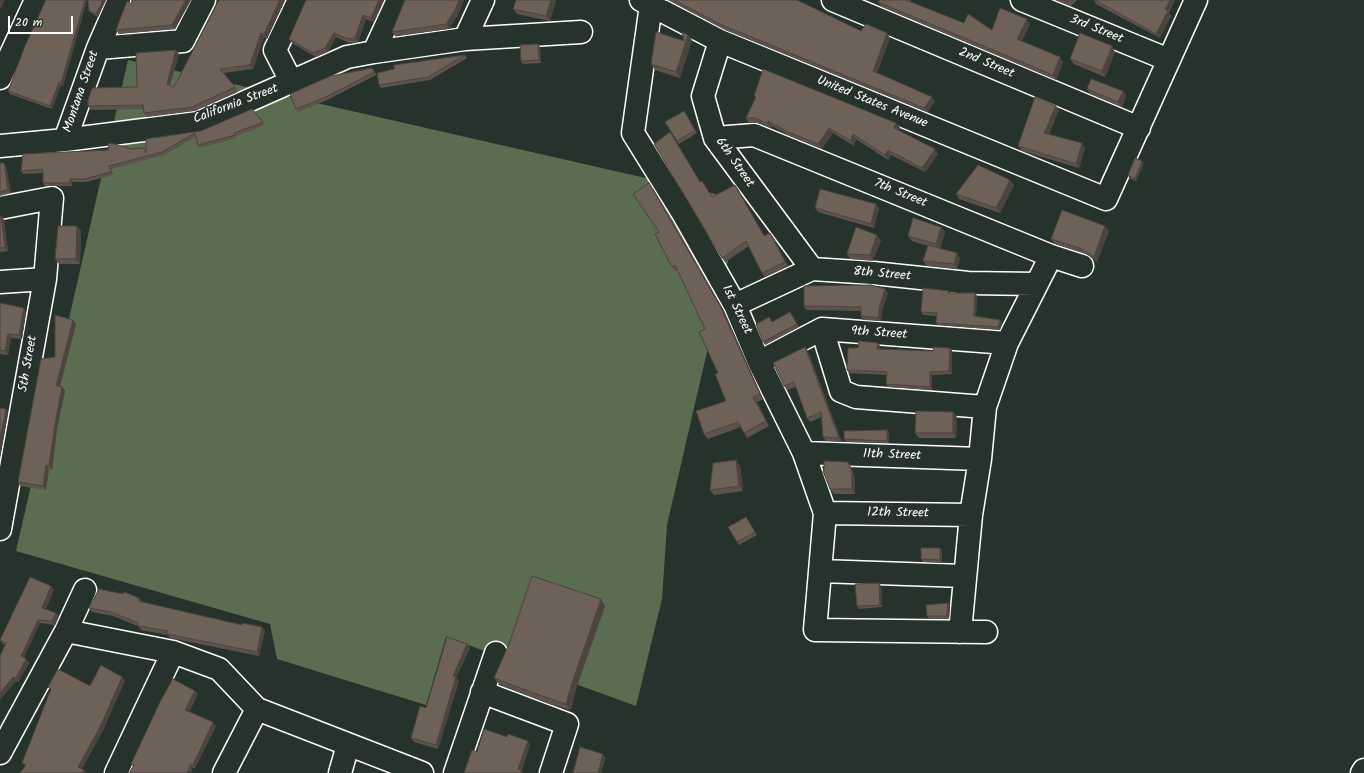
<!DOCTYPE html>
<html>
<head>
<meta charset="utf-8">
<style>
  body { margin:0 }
  #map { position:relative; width:1364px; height:773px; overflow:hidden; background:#26332d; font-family:Kalam,sans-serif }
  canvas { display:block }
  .scale { position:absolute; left:8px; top:16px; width:65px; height:18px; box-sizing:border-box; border:2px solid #fff; border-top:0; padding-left:5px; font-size:12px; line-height:14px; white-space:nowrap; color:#fff; -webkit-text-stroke:3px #26332d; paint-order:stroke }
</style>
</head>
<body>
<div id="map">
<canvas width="1364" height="773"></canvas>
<div class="scale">20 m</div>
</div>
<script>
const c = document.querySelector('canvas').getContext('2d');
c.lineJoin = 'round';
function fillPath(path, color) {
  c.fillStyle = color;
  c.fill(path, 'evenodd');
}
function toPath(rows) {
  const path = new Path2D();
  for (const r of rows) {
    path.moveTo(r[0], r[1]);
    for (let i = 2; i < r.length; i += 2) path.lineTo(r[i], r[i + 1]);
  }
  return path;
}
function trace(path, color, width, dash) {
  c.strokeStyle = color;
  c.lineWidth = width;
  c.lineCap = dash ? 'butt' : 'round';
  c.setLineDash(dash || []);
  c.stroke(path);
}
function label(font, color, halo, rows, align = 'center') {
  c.font = font + ' Kalam,sans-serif';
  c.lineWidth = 3;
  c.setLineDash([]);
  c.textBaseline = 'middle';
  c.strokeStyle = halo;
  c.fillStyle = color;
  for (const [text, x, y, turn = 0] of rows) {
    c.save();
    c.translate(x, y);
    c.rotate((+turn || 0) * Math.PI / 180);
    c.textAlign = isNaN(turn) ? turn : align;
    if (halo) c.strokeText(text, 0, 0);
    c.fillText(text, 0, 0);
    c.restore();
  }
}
fillPath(toPath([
  [128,60,742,200,667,525,662,599,636,706,446,637,426,705,277,659,270,624,16,551]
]), '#5b6d50');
const minor = toPath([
  [641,0,720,41,1106,199,1196,0],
  [654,0,651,5,633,133,684,215,735,305,759,362,804,453,825,513,815,630,986,632],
  [833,0,1139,128],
  [1022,0,1169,60],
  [465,39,483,0],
  [720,41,703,96,715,138,812,269],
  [98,48,183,41,204,0],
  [374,52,398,0],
  [0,78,36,0],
  [292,83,275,50,299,0],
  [715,138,754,135,1051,256,1082,266],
  [65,140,98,48,119,0],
  [0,146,65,140,198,123,347,57,374,52,465,39,581,32],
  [0,208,52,198,45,279,0,529],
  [0,282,45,279],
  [735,305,812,269,873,273,968,283,1036,284],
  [822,329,841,391,856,397,985,407],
  [759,362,822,329,1007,343],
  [804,453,980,459],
  [825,513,971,515],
  [820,571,964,576],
  [66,631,173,652,219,669,257,709,422,773],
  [960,632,971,515,980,459,985,407,1007,343,1051,256],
  [482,692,567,724,551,773],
  [0,753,66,631,85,590],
  [116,773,173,652],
  [224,773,257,709],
  [340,773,348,745],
  [455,773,496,653],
  [1362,773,1364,770]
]);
trace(minor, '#fff', 25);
trace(minor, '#26332d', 22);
fillPath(toPath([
  [46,0,87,0,63,86,61,85,52,109,10,94,8,91,45,2],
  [88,0,106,0,98,17,91,13,89,11],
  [133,0,191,0,175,29,119,34,116,30],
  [285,0,267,39,264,37,253,69,224,73,238,92,195,111,147,117,144,113,143,109,91,110,88,106,137,87,179,54,170,86,174,87],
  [306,0,384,0,374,22,366,19,358,42,351,44,336,37,328,52,316,57,292,43,289,39],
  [405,0,464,0,457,17,456,17,449,29,395,36,392,32],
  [556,0,550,21,517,14,513,9],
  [668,0,797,0,861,31,887,33,890,38,877,73,935,101,928,112,725,30],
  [880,0,911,0,911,2,964,23,992,30,1030,24,1022,41,1060,57,1063,62,1056,80,882,7,878,2],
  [1055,0,1077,0,1071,6],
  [1094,0,1175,0,1169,13,1171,16,1160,38,1096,4],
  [692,40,680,78,655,70,651,64,684,41],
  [540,47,541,63,523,64,521,61],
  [1115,52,1105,77,1074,64,1070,59],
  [465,55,467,58,430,80,381,88,379,85],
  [372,68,374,70,376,75,327,100,298,112,296,109],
  [1087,89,1123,91,1126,96,1122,107,1090,94],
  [754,96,896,123,900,128,899,130,938,154,925,172,891,155,888,160,856,139,854,146,833,133,822,149,790,136,772,126,771,128,758,123,749,123,746,118,756,98],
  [1059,110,1049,134,1085,148,1079,168,1022,151,1018,146],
  [685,113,697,133,679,144,677,141],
  [263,122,265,125,236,136,237,138,200,148,198,145,196,137,164,155,111,169,113,175,86,182,72,182,72,186,45,186,43,183,43,173,23,174,21,171,131,149,144,148,146,151,146,139,201,131],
  [673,136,700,182,712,197,738,189,764,236,770,233,773,237,788,266,765,277,762,273,749,246,725,262,722,258],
  [0,163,6,166,11,193,0,196],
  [1144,163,1136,181,1129,178,1128,175],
  [1014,185,1000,213,959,199,956,194],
  [653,188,724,311,763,399,757,402,769,426,747,438,741,427,708,439,704,434,726,401,705,329,677,270,675,272,672,267,659,232],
  [815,208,879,208,874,228,818,212],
  [0,216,1,216,4,220,8,251,0,252],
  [941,227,945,232,940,248,960,258,957,269,927,266,923,261,928,246,912,241,908,236],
  [81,231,80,264,59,264,55,259],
  [1109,231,1097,262,1086,254,1055,244,1051,239],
  [881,240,873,261,850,259,847,254],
  [949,291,951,293,975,293,977,296,976,316,1002,322,1000,330,938,325,936,323,937,316,923,315,921,312],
  [888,293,882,311,881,321,863,320,861,316,861,311,806,310,804,306],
  [0,303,26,312,22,339,11,338,8,355,0,354],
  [790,312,799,327,765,345,763,342,772,322],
  [76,324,60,387,62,387,65,391,57,429,52,470,49,469,46,490,20,486,18,482,55,357],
  [878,343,880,346,880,349,933,351,950,348,952,351,952,374,932,375,932,390,888,387,886,384,887,375,849,373,847,370,858,348],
  [805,347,808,351,842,442,826,441,823,437,822,417,810,422,807,418,796,387,787,390,784,386],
  [957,417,956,438,919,438,915,433],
  [887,430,889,433,889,443,846,442,844,439],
  [740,466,743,491,714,495,710,490],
  [851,467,855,478,855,494,834,494,830,489],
  [746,517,757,535,739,545,737,542],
  [942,551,942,563,923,562,921,559],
  [881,586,882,607,859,609,857,606],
  [54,589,46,609,56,613,59,616,55,625,40,623,24,657,29,663,18,682,16,681,0,700,5,645,3,644,0,640],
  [139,598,142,602,242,625,262,627,265,631,259,656,170,638,168,635,141,630,138,626,113,616,92,612,89,608],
  [601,599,605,606,576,689,571,710,546,703,499,684,494,678],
  [948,603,950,606,949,619,929,619,927,616],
  [467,644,470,648,456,678,459,681,438,749,414,742,411,738,426,708],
  [195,691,198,694,189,712,216,726,195,768,193,768,133,766,131,764]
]), '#5e534c');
fillPath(toPath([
  [0,0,5,0,0,10],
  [85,0,87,0,63,86,61,83],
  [103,0,106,0,98,17,96,14],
  [186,0,191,0,175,29,172,25],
  [280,0,285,0,267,39,264,34],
  [379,0,384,0,374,22,371,18],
  [459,0,464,0,457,17,454,13],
  [551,0,556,0,550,21,546,16],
  [1170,0,1175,0,1169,13,1171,16,1160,38,1156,34],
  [453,13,456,17,449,29,446,24],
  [363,15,366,19,358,42,355,38],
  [1027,19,1030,24,1020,44,1017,39],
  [261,33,264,37,253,69,250,65],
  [334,33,336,37,328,52,325,48],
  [887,33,890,38,876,75,873,71],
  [688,35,692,40,680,78,676,72],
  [538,44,540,47,541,63,539,60],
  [1112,46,1115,52,1105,77,1102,71],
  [176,50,179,54,169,88,167,84],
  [1060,57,1063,62,1056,80,1053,75],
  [59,82,61,85,52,109,50,106],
  [1123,91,1126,96,1122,107,1118,102],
  [932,97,935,101,928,112,924,108],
  [1056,106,1059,110,1048,137,1044,133],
  [768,121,772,126,771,128,768,124],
  [896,123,900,128,898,133,894,128],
  [829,128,833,133,822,149,818,144],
  [853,134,856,139,854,146,851,141],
  [1082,143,1085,148,1079,168,1076,164],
  [935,149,938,154,925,172,922,168],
  [888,150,891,155,888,160,885,155],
  [1142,161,1144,163,1136,181,1135,179],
  [4,163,6,166,11,193,8,190],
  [109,166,111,169,113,175,111,172],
  [70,179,72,182,72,186,70,183],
  [1010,180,1014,185,1000,213,996,208],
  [649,183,724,311,763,399,760,394],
  [735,185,738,189,767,240,764,236],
  [876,204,879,208,874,228,871,224],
  [1,216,4,220,8,251,5,247],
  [77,226,81,231,80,264,76,259],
  [1105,226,1109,231,1097,262,1094,257],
  [941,227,945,232,940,250,936,244],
  [770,233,773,237,788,266,785,262],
  [877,235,881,240,873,261,870,255],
  [957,253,960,258,957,269,954,264],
  [885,289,888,293,882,311,881,321,879,318,879,308],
  [975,293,977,296,976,318,974,316],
  [24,308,26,312,22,339,19,335],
  [73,320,76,324,59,390,56,386],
  [1000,320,1002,322,1000,330,998,327],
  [8,334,11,338,8,355,5,351],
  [878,343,880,346,880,353,877,349],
  [805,347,808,351,842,442,839,438],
  [950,348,952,351,952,374,949,371],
  [930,372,932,375,932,390,930,387],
  [62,387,65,391,57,429,52,470,49,466,55,424],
  [753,397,757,402,769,426,766,421],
  [6,409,8,413,0,458,0,440],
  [953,412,957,417,956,438,953,433],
  [887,430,889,433,889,443,887,441],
  [736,460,740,466,743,491,739,486],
  [848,462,851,467,855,478,855,494,852,489],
  [46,465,49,469,46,490,43,486],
  [940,548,942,551,942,563,940,560],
  [879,583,881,586,882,607,880,605],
  [51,586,54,589,45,611,42,608],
  [601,599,605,606,576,689,571,710,566,704,572,683],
  [948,603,950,606,949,619,947,616],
  [56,613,59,616,55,625,52,621],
  [38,620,40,623,23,659,21,656],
  [262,627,265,631,259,656,257,652],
  [467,644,470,648,456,678,459,681,438,749,436,745,453,676],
  [26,659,29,663,18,682,16,678],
  [13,677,16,681,0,700,0,693],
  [122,677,125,681,103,731,81,771,78,767],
  [195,691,198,694,188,714,185,710],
  [213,722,216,726,195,768,193,765],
  [528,741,530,745,522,771,523,773,521,773,518,769],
  [603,754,606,758,601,773,598,773],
  [191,764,193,768,191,773,187,773],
  [84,770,86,773,82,773]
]), '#4c443e');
const building = toPath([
  [46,0,85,0,61,83,59,82,50,106,8,91,25,46,45,2,46,0],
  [88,0,103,0,96,14,89,11,88,0],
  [133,0,186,0,172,25,116,30,127,1,131,4,133,0],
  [219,0,280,0,264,34,261,33,250,65,220,69,235,87,192,107,144,113,143,105,88,106,88,100,92,88,137,87,136,53,176,50,167,84,174,87,219,0],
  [306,0,379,0,371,18,363,15,355,38,348,39,334,33,325,48,313,53,289,39,306,0],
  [405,0,459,0,454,13,453,13,446,24,392,32,405,0],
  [516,0,551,0,546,16,513,9,516,0],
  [674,0,797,0,861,31,866,24,887,33,873,71,932,97,924,108,722,25,674,0],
  [880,0,906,0,964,23,968,14,992,30,1000,8,1027,19,1017,39,1060,57,1053,75,878,2,880,0],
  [1063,0,1069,0,1067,2,1063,0],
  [1095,0,1170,0,1165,9,1168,11,1156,34,1095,0],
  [656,32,684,41,682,32,688,35,676,72,651,64,656,32],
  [1080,33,1112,46,1102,71,1070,59,1080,33],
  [538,44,539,60,521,61,520,45,538,44],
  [465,55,428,77,379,85,377,73,394,69,394,65,465,55],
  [372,68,374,72,326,97,296,109,290,94,331,76,372,68],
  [763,69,896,123,894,128,935,149,922,168,888,150,885,155,853,134,851,141,829,128,818,144,786,131,768,121,768,124,755,118,746,118,756,97,754,96,763,69],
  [1091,79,1123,91,1118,102,1087,89,1091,79],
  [1035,97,1056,106,1044,133,1082,143,1076,164,1018,146,1035,97],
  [252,109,263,122,234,133,235,135,198,145,195,133,162,152,109,166,111,172,84,179,70,179,70,183,43,183,43,169,21,171,23,154,109,150,108,144,111,143,131,149,144,148,146,153,146,139,201,131,252,109],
  [684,111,695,130,677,141,665,122,684,111],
  [670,132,700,182,702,181,712,197,735,185,764,236,770,233,785,262,762,273,746,241,722,258,654,144,670,132],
  [1135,158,1142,161,1135,179,1128,175,1135,158],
  [0,163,4,163,8,190,0,192,0,163],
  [978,165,1010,180,996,208,956,194,978,165],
  [649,183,720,306,760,394,753,397,766,421,744,433,738,422,704,434,696,411,726,401,715,374,718,373,699,332,705,329,675,265,672,267,655,234,659,232,633,194,649,183],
  [820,189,876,204,871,224,815,208,820,189],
  [1062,210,1105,226,1094,257,1082,249,1051,239,1062,210],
  [0,216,1,216,5,247,0,248,0,216],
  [913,218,941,227,936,244,908,236,913,218],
  [58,226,77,226,76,259,55,259,58,226],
  [856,227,877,235,870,255,847,254,856,227],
  [928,245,957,253,954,264,923,261,928,245],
  [871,285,885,289,879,308,879,318,861,316,861,307,804,306,804,286,871,285],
  [923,288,949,291,948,293,975,293,974,316,1000,320,998,327,936,323,937,313,921,312,923,288],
  [0,303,24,308,19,335,8,334,5,351,0,350,0,303],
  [790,312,797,324,763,342,756,324,769,317,772,322,790,312],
  [55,315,73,320,56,386,62,387,55,424,49,466,46,465,43,486,18,482,41,359,55,357,55,315],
  [859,341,878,343,877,349,933,351,934,347,950,348,949,371,930,372,930,387,886,384,887,372,847,370,848,348,858,348,859,341],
  [805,347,839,438,823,437,821,412,807,418,794,382,784,386,773,363,805,347],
  [0,408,6,409,0,440,0,408],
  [916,411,953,412,953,433,915,433,916,411],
  [887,430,887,441,844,439,844,431,887,430],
  [736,460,739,486,710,490,713,463,736,460],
  [824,461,848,462,852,472,852,489,830,489,823,471,824,470,824,461],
  [746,517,755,532,737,542,728,527,746,517],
  [921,548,940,548,940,560,921,559,921,548],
  [532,576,601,599,572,683,566,704,542,696,494,678,509,644,532,576],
  [30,577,51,586,42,608,56,613,52,621,38,620,21,656,26,659,16,678,13,677,0,693,0,656,6,643,0,640,30,577],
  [879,583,880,605,857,606,855,584,879,583],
  [99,589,123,594,124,592,139,598,138,601,242,625,242,623,262,627,257,652,167,634,168,631,138,626,138,623,111,612,89,608,99,589],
  [948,603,947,616,927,616,926,605,948,603],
  [447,637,467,644,453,676,456,677,436,745,411,738,420,706,426,708,447,637],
  [101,665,122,677,100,727,78,767,84,770,82,773,20,773,26,765,22,763,51,689,48,687,58,669,90,686,101,665],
  [173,679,195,691,185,710,213,722,193,765,191,764,187,773,129,773,134,765,131,764,161,700,173,679],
  [484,729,507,737,508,734,528,741,518,769,521,770,521,773,464,773,472,750,477,752,484,729],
  [580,747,603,754,598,773,573,773,580,747]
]);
fillPath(building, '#6d6158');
trace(building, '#4c443e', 1);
label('13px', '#fff', '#26332d', [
  ["3rd Street",1096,30,22],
  ["2nd Street",986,64,23],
  ["Montana Street",82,92,-71],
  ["United States Avenue",872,103,22],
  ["California Street",236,105,-21],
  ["6th Street",734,163,55],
  ["7th Street",900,194,22],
  ["8th Street",882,275,5],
  ["1st Street",736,310,64],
  ["9th Street",879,334,4],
  ["5th Street",29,364,-80],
  ["11th Street",892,456,2],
  ["12th Street",898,514,1]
]);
</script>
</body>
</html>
